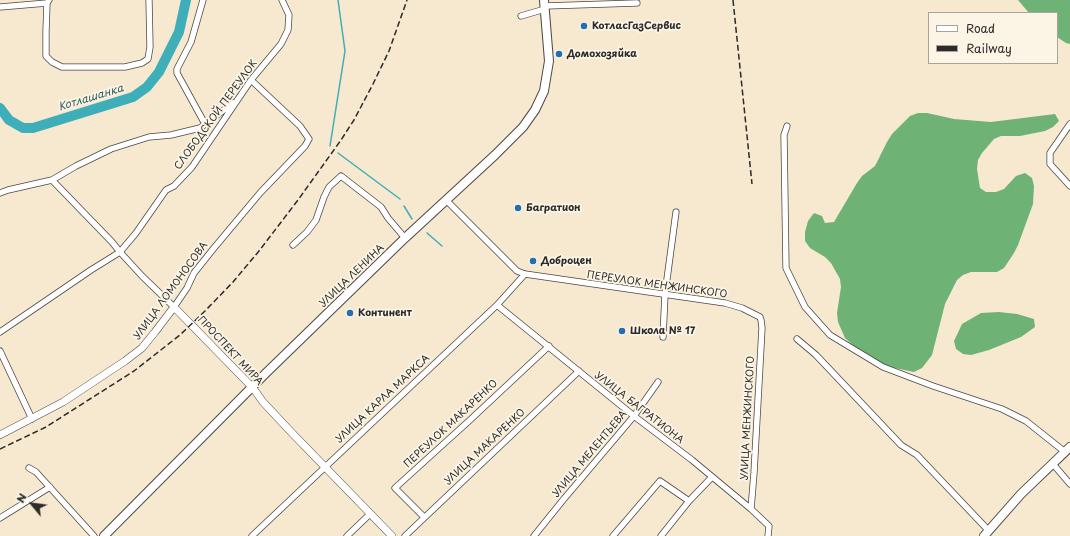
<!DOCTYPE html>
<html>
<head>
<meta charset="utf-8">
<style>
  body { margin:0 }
  #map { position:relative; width:1070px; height:536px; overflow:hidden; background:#f7e8d0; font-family:"Playpen Sans",sans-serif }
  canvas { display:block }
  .legend { position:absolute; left:928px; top:12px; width:130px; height:52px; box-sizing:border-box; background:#fcf5e5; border:1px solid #a8a49b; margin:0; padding:5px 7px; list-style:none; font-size:12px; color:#2b2b2b }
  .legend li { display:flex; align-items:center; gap:8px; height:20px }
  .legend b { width:20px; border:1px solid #a8a49b }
  .north { position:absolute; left:12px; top:484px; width:40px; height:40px; -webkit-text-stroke:3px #fcf5e5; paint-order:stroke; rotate:299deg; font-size:11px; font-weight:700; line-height:16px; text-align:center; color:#2b2b2b }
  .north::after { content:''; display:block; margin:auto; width:14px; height:18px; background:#2b2b2b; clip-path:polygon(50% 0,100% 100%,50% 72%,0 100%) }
</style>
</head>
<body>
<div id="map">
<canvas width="1070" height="536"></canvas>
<ul class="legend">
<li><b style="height:5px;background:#fff"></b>Road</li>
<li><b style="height:5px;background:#2b2b2b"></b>Railway</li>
</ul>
<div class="north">N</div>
</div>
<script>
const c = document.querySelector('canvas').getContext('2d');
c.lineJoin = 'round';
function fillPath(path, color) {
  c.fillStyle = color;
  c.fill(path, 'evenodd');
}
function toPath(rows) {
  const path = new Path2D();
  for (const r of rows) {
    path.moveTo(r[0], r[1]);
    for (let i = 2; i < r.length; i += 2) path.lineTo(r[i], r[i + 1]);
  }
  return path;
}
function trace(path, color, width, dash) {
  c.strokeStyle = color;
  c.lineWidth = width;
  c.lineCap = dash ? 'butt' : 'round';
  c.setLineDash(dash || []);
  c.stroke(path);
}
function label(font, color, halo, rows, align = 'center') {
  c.font = font + ' "Playpen Sans",sans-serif';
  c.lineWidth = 3.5;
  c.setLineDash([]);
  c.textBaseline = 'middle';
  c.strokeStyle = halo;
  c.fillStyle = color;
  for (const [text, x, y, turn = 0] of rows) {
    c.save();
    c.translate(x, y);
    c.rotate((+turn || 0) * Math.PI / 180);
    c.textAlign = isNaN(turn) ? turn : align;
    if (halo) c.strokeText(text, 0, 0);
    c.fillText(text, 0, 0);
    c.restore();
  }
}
fillPath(toPath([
  [1018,0,1070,0,1070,44,1066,43,1057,37,1057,13,1029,13],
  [918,113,927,113,954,119,991,122,1055,114,1059,121,1053,127,1045,131,1020,136,1001,136,994,139,982,153,978,160,977,169,980,188,986,192,996,192,1004,189,1016,176,1025,173,1032,178,1034,186,1033,204,1018,245,1014,253,1004,268,997,272,971,272,963,275,957,280,945,304,932,355,922,368,914,372,890,367,873,360,859,351,845,338,838,322,837,313,841,287,840,279,831,263,825,257,810,248,805,241,805,232,808,221,814,213,822,216,825,223,834,222,857,183,862,176,875,166,887,142,892,134,910,116],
  [999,312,1017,314,1034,319,1035,327,1021,337,989,350,971,355,963,354,956,349,954,341,962,324,981,313]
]), '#6fb276');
trace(toPath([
  [330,146,345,51,338,0],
  [338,153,400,199],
  [404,206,412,219],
  [427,233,442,246]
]), '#3eaeb8', 1.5);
trace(toPath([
  [0,108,9,120,23,128,33,128,133,97,147,87,159,72,179,32,186,0]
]), '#3eaeb8', 10);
const minor = toPath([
  [203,0,191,42,177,69,177,73,205,124],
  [47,3,46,31,46,56,52,62,62,67,125,67,142,63,148,59,150,47,149,0],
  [545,6,637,3],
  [0,7,47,3,49,0],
  [521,16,545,9],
  [1070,124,1050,153,1050,164,1070,186],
  [787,126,784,135,786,268,805,307,830,335,883,367,933,386,1002,409,1026,421,1065,452],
  [52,180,112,242,120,252,142,276,174,307,187,288,194,273,214,248,260,193,305,146,309,139,300,126,251,80],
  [0,193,8,190,52,180,76,166,111,149,149,137,171,135,200,128,233,103],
  [446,200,517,271,525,274,725,303,742,308,760,317,761,320,762,328,754,473,751,509],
  [293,245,307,232,316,220,324,197,329,187,341,176,381,207,388,218,405,238],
  [497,305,634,416,692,460,751,509,769,526,768,536],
  [0,332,91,270,120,252,136,233,166,190,174,186,192,167,251,80,281,44,288,30,289,15,282,0],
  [663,337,665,294,676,212],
  [797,339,816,355,901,445,917,455,989,531],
  [0,351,32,419],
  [1053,464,1070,484],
  [29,468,36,472,94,536],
  [424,517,395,488,470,420,549,346],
  [0,518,50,487],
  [252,536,497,305,525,274],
  [347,536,370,514],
  [405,536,579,371],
  [534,536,563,500,634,416,658,382],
  [613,536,660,481,689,501],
  [661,536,689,501,712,477]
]);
const tertiary = toPath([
  [0,435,63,402,125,361,142,348,155,332,174,307,253,388,263,402,292,433,392,536]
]);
const secondary = toPath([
  [104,536,266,373,405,238,495,155,523,127,535,110,544,91,549,61,544,0],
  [984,536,1021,494,1070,447]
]);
trace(minor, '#4a4744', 7);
trace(tertiary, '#4a4744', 8);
trace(secondary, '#4a4744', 10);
trace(minor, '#fff', 5.5);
trace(tertiary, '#fff', 7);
trace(secondary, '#fff', 8);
trace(toPath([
  [733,0,752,184],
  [0,449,46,427,134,371,180,335,205,311,233,282,259,251,298,200,341,140,354,120,373,84,389,51,407,0]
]), '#2b2b2b', 1.5, [6, 3]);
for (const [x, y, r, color] of [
  [584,26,4,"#1f6fb2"],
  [559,54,4,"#1f6fb2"],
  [518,208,4,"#1f6fb2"],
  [533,261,4,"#1f6fb2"],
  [350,313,4,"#1f6fb2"],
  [622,331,4,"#1f6fb2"]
]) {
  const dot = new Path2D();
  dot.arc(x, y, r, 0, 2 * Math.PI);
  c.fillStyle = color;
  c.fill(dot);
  trace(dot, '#fcf5e5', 1.5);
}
label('bold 10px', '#2b2b2b', '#fcf5e5', [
  ["КотласГазСервис",592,26],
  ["Домохозяйка",567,54],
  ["Багратион",526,208],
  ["Доброцен",541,261],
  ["Континент",358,313],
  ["Школа № 17",630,331]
], 'left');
label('10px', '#2b2b2b', '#fcf5e5', [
  ["СЛОБОДСКОЙ ПЕРЕУЛОК",216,115,-54],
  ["УЛИЦА ЛЕНИНА",352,276,-44],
  ["ПЕРЕУЛОК МЕНЖИНСКОГО",657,285,8],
  ["УЛИЦА ЛОМОНОСОВА",171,291,-54],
  ["ПРОСПЕКТ МИРА",230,351,47],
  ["УЛИЦА КАРЛА МАРКСА",383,399,-43],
  ["УЛИЦА БАГРАТИОНА",639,408,38],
  ["УЛИЦА МЕНЖИНСКОГО",748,418,-87],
  ["ПЕРЕУЛОК МАКАРЕНКО",451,424,-43],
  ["УЛИЦА МАКАРЕНКО",485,447,-43],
  ["УЛИЦА МЕЛЕНТЬЕВА",590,454,-50]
]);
label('italic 11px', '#335f63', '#fcf5e5', [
  ["Котлашанка",91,98,-17]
]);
</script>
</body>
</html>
